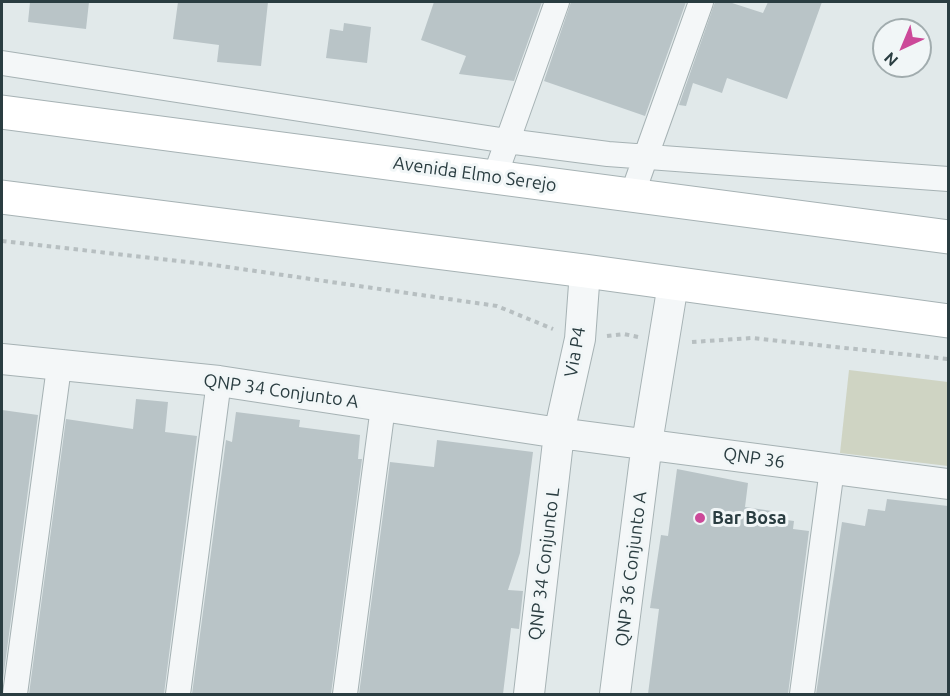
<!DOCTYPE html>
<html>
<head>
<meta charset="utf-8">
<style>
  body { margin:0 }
  #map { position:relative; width:950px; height:696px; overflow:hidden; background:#e1e9ea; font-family:Ubuntu,sans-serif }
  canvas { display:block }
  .frame { position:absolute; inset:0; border:3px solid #2a3d41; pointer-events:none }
  .north { position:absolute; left:872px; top:18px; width:60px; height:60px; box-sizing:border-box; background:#f1f6f7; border:2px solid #a1acae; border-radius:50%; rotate:224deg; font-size:16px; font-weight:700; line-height:24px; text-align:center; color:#2a3d41 }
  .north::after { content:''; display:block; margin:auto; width:21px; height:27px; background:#cc4999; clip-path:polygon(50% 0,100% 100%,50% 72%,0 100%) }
</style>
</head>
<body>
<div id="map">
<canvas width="950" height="696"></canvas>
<div class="frame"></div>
<div class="north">N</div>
</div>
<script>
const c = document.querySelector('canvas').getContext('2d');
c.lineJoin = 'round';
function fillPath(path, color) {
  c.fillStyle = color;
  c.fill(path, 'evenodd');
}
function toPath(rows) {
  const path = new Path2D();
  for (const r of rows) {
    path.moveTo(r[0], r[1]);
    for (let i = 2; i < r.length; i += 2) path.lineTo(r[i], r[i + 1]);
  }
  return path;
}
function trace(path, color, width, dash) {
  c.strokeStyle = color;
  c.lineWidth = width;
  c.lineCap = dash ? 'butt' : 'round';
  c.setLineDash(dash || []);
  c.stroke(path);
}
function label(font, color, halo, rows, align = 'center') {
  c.font = font + ' Ubuntu,sans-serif';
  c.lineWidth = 6;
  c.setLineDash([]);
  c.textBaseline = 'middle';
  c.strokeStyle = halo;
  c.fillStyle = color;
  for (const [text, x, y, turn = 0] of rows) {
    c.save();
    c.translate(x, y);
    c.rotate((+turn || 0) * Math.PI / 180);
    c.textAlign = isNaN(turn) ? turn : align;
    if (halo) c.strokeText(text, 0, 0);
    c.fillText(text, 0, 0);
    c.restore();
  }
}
fillPath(toPath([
  [849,370,948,382,948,466,840,453]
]), '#cfd4c3');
fillPath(toPath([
  [30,2,89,2,86,29,28,22],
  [178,2,268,2,261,66,217,62,219,45,173,39],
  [434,2,542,2,514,81,459,74,466,56,421,40],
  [571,2,686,2,645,116,544,81],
  [715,2,729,2,763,13,768,2,822,2,787,99,727,78,722,93,693,83,686,106,679,105],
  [344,23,371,27,367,63,326,58,330,29,343,31],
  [136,399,168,402,165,432,197,436,164,694,29,694,66,419,133,429],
  [2,410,38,415,2,687],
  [236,412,300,420,299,427,360,435,358,459,362,459,331,694,192,694,226,440,232,442],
  [437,440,533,452,520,553,508,590,523,591,519,629,511,628,503,694,359,694,390,462,434,467],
  [677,469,748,483,745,507,772,511,771,518,794,521,793,529,809,531,788,694,648,694,659,609,650,608,661,535,668,536],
  [887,499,948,506,948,694,816,694,842,522,865,526,868,509,885,511]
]), '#b9c4c7');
const minor = toPath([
  [2,63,507,141,608,154,948,179],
  [495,176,557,2],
  [632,195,701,2],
  [15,694,59,367],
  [178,694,219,381],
  [345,694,383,407],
  [802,694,832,469]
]);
const tertiary = toPath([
  [2,359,219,381,559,433,948,484],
  [529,694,559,433,580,339,585,271],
  [615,694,647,443,673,284]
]);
const secondary = toPath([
  [2,112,948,237],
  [2,197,585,271,948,321]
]);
trace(minor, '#a6b2b4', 26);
trace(tertiary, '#a6b2b4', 32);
trace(secondary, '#a6b2b4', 35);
trace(toPath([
  [2,241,214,265,497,306,553,329],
  [607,336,624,334,638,337],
  [692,342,752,338,948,359]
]), '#b7bfc1', 4, [4.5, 4.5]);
trace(minor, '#f4f7f8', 24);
trace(tertiary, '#f4f7f8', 30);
trace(secondary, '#fff', 33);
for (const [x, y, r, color] of [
  [700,518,6,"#cc4999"]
]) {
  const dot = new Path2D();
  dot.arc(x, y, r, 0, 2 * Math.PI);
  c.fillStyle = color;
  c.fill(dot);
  trace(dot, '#f1f6f7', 2);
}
label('18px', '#2a3d41', '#f1f6f7', [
  ["Avenida Elmo Serejo",475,174,8],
  ["Via P4",575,352,-80],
  ["QNP 34 Conjunto A",281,391,8],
  ["QNP 36",754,458,8],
  ["QNP 34 Conjunto L",544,564,-83],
  ["QNP 36 Conjunto A",631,569,-83]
]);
label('bold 18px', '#2a3d41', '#f1f6f7', [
  ["Bar Bosa",712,518]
], 'left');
</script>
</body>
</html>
